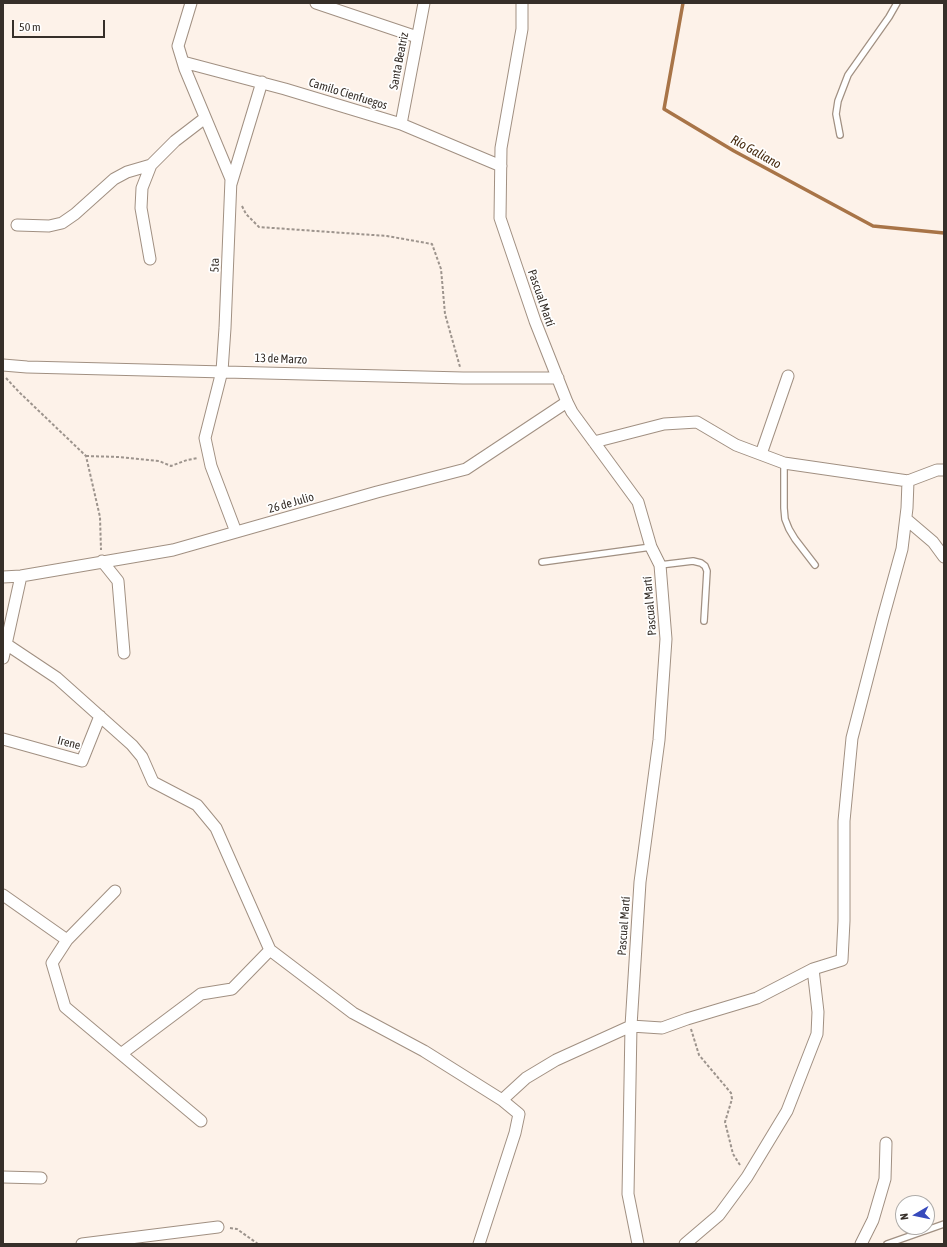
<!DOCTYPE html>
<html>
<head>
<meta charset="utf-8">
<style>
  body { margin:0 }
  #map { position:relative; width:947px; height:1247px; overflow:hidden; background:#fdf2e9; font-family:"Asap Condensed",sans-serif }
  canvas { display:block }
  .frame { position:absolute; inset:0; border:4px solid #362f29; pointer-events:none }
  .north { position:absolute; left:895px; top:1195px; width:40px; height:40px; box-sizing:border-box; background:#fff; border:1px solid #afaca9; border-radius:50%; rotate:261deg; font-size:11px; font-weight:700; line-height:16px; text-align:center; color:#362f29 }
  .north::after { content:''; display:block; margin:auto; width:14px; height:18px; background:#374abc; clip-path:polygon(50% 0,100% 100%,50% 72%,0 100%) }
  .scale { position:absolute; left:12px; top:20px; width:93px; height:18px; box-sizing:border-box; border:2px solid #362f29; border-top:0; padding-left:5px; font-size:12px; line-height:14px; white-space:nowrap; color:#362f29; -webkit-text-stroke:3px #fff; paint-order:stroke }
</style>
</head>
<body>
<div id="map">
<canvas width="947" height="1247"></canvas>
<div class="frame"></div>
<div class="north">N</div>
<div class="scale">50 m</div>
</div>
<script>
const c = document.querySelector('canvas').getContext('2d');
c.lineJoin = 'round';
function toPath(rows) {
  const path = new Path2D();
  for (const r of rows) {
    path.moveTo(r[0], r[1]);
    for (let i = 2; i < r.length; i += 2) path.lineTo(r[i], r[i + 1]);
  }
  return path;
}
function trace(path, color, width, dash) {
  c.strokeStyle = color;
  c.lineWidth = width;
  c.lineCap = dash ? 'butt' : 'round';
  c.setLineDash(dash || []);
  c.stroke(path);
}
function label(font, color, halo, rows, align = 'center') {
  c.font = font + ' "Asap Condensed",sans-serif';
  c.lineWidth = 3.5;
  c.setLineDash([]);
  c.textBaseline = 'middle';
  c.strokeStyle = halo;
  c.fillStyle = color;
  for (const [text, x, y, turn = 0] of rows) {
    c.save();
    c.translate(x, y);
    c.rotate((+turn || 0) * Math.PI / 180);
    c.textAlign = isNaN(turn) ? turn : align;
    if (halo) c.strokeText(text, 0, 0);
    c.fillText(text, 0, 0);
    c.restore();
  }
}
trace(toPath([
  [683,3,664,109,734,151,873,226,944,233]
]), '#a87447', 3.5);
const service = toPath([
  [840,135,836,114,838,101,848,75,889,17,897,3],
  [784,463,784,508,785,519,789,529,795,539,815,565],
  [542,562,651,547],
  [660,565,693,561,701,563,705,566,707,571,704,621],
  [887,1244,944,1224]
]);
const minor = toPath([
  [191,3,178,46,185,69,231,179,225,328,222,371,205,438,211,466,236,532],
  [316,3,417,37],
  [522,3,522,29,501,148,500,218,535,321,567,402,572,412,638,502,651,547,660,565,666,639,659,740,640,882,631,1026,628,1194,638,1244],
  [183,62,285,89,401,124,501,166],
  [401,124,424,3],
  [231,184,262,82],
  [17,225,49,226,62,223,75,214,114,179,127,172,151,165],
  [150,259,141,208,142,188,151,165,175,141,205,118],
  [3,365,27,367,463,378,558,378],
  [594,442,664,424,697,422,736,445,784,463,908,481,937,470,944,470],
  [761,454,788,376],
  [906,519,933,542,944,557],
  [102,561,118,581,124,653],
  [3,577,21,576,173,550,377,492,466,469,567,402],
  [6,644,57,678,132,745,142,757,153,782,197,805,216,828,270,950,353,1013,424,1051,502,1100,519,1114,515,1133,479,1244],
  [3,658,21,576],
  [3,739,82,761,100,716],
  [115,891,67,940,52,963,65,1007,201,1121],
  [3,895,67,940],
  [121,1054,201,994,232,989,270,950],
  [502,1100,526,1078,556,1060,631,1026,662,1028,687,1019,757,998,813,969,842,960,844,921,844,821,852,738,883,618,902,549,907,508,908,481],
  [3,1177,41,1178],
  [82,1244,218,1227],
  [685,1244,719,1215,747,1177,787,1111,817,1034,818,1012,813,969],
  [861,1244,873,1220,885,1179,886,1143]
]);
trace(service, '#a19082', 8);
trace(minor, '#a19082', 13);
trace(toPath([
  [242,206,246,214,259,227,387,236,432,244,441,269,445,314,460,367],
  [6,378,19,392,86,456,100,517,101,550],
  [86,456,119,457,159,461,171,466,187,460,198,458],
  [691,1029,699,1055,731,1093,732,1099,725,1122,733,1154,740,1165],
  [230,1228,237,1229,258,1244]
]), '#9d948d', 2, [3, 2]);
trace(service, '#fff', 5.5);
trace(minor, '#fff', 11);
label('12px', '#362f29', '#fff', [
  ["Santa Beatriz",399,61,-79],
  ["Camilo Cienfuegos",348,94,17],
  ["5ta",215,265,-88],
  ["Pascual Martí",541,298,71],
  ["13 de Marzo",281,359,2],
  ["26 de Julio",291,503,-16],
  ["Pascual Martí",650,606,-95],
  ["Irene",69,743,14],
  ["Pascual Martí",624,926,-86]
]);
label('italic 13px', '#43260a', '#fff', [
  ["Río Galiano",756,152,29]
]);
</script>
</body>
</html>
